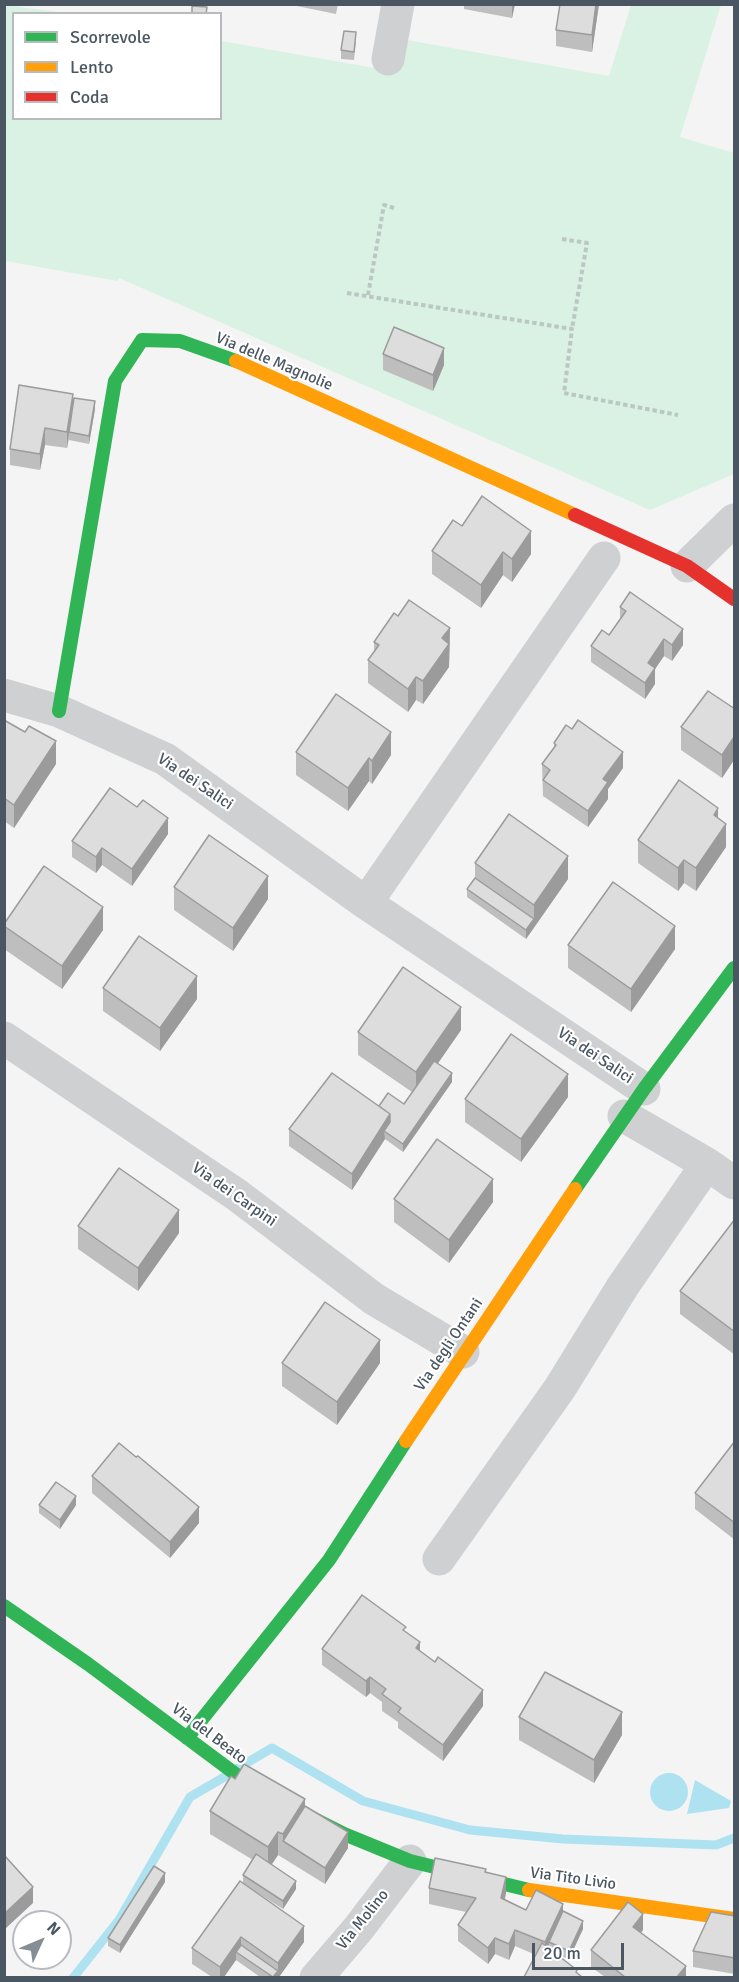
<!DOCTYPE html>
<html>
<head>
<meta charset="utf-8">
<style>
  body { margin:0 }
  #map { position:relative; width:739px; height:1982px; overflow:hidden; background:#f4f4f4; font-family:Signika,sans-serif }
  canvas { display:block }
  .frame { position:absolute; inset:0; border:6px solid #4a5661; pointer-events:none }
  .legend { position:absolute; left:12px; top:12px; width:210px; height:108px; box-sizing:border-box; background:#fff; border:2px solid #b7bbc0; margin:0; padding:8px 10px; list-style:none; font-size:18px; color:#4a5661 }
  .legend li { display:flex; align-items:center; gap:12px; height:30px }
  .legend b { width:30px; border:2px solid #b7bbc0 }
  .north { position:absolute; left:12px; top:1910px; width:60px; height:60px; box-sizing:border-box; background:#fff; border:2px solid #b7bbc0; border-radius:50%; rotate:46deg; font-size:16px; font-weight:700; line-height:24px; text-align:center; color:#4a5661 }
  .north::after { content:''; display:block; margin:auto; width:21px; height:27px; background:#868d94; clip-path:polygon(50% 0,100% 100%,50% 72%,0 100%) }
  .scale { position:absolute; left:532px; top:1943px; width:92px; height:27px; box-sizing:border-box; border:3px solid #4a5661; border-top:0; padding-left:8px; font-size:18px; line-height:21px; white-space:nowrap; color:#4a5661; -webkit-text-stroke:4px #fff; paint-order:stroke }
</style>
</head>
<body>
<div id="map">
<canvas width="739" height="1982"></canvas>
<div class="frame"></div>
<ul class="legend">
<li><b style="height:8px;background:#30b455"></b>Scorrevole</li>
<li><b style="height:8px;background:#ff9f0a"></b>Lento</li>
<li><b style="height:8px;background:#e5322d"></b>Coda</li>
</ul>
<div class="north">N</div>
<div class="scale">20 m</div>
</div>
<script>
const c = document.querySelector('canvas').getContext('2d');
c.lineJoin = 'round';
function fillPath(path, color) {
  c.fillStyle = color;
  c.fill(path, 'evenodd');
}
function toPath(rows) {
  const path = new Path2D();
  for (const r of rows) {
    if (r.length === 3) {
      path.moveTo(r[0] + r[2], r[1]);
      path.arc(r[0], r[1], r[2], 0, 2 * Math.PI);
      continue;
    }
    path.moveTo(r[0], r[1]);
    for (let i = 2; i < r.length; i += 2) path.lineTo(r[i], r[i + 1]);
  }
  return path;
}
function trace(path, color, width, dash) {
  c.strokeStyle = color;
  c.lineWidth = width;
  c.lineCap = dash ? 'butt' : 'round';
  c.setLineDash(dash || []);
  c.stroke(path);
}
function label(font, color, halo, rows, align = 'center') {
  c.font = font + ' Signika,sans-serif';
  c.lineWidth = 4.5;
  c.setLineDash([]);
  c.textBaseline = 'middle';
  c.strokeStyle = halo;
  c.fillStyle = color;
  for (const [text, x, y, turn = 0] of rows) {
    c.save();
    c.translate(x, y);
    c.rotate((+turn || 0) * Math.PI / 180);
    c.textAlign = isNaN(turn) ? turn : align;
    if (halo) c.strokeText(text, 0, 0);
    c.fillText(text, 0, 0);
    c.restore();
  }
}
fillPath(toPath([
  [4,5,66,13,14,14,14,118,220,118,221,41,392,71,407,40,609,76,631,5,721,5,680,137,734,153,734,474,650,510,119,278,118,281,5,261]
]), '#d9f2e3');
fillPath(toPath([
  [669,1792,19],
  [695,1780,731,1801,729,1808,687,1814]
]), '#aee2f0');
trace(toPath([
  [238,1768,272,1748,363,1801,470,1830,563,1839,716,1845,734,1838],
  [73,1978,119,1920,190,1797,226,1776]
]), '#aee2f0', 9);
trace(toPath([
  [562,239,587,243,572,329],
  [347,293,572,329,564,393,678,415],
  [368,295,384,205,394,208]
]), '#bcc7c4', 4, [4.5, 3]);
trace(toPath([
  [388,59,398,4],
  [687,566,734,520],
  [4,695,59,711,165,759,366,903,644,1089],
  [366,903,604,558],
  [4,1038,237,1195,374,1299,463,1352],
  [624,1116,707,1164,734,1183],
  [439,1559,560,1388,623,1286,707,1164],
  [316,1978,358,1929,410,1861]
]), '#ced0d2', 33);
trace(toPath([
  [59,711,115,381,142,340,180,341,236,361],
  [575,1189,644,1089,734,968],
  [4,1606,88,1664,257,1790,344,1834,410,1861,529,1890],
  [187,1738,329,1560,406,1441]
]), '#30b455', 14);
trace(toPath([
  [236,361,575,515],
  [406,1441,575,1189],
  [529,1890,734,1919]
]), '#ff9f0a', 14);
trace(toPath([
  [575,515,687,566,734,599]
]), '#e5322d', 14);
fillPath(toPath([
  [287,4,338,4,336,14],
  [464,4,515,4,512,18,464,9],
  [599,4,592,52,556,46,556,30],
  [356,41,354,60,341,59,341,50],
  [383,354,444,365,433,391,383,370],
  [73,403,95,409,89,444,69,440,69,439,67,448,45,445,40,470,10,465,10,449],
  [462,526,531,554,512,582,503,575,481,608,432,574,432,551],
  [620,607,683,645,672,661,664,656,655,669,655,684,645,699,591,662,591,646,609,635,620,619],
  [398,616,450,628,449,667,423,704,416,700,408,712,368,683,368,660,374,652,374,642],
  [735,709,735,760,734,760,722,778,681,750,681,727],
  [4,720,56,764,14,828,4,821],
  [554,743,623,768,608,789,608,799,588,827,543,796,542,764,554,748],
  [296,752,391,755,372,784,369,781,348,811,296,775],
  [137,807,168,834,132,886,102,865,96,873,72,857,72,841],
  [718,818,726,847,696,891,684,883,678,891,638,863,638,840],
  [475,863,568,879,526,939,467,897,467,889,475,878],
  [174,887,268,899,233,951,174,910],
  [4,924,103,930,62,989,4,949],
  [568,945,675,949,631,1012,568,968],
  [103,988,197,999,160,1051,103,1011],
  [461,1030,438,1063,452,1082,403,1152,385,1139,352,1190,289,1146,289,1129,379,1106,404,1104,412,1092,358,1055,358,1032],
  [568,1097,521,1162,465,1122,465,1099],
  [394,1199,493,1202,449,1263,394,1222],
  [735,1219,735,1355,680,1314,680,1291],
  [78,1226,179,1233,138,1291,78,1249],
  [282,1363,380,1363,337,1425,282,1386],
  [735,1441,735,1540,695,1509,695,1493],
  [92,1476,199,1523,170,1558,92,1493],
  [39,1505,76,1505,60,1529,39,1513],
  [322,1649,420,1651,483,1706,443,1761,398,1728,398,1722,382,1711,382,1702,370,1693,366,1697,322,1665],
  [519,1717,622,1735,594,1783,519,1740],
  [235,1779,305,1806,348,1848,325,1884,278,1855,272,1864,296,1889,283,1909,253,1890,304,1942,279,1977,260,1977,236,1960,224,1977,212,1977,192,1964,192,1948,243,1883,243,1875,253,1860,210,1834,210,1811],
  [486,1872,506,1893,505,1899,526,1910,563,1911,583,1929,569,1959,555,1954,582,1977,524,1977,536,1955,515,1946,509,1960,495,1954,488,1964,458,1941,458,1925,466,1912,429,1904,429,1888],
  [165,1882,120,1953,108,1946,108,1938],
  [735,1916,735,1974,693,1967,693,1951],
  [643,1930,641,1933,686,1977,605,1977,591,1967,591,1950]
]), '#bebebf');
fillPath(toPath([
  [512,4,515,4,512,18],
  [596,4,599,4,592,52,592,35],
  [444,348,444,365,433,391,433,375],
  [73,394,73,410,69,432,67,448,67,432],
  [95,401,95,409,89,444,89,436],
  [45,428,45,445,40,470,40,454],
  [531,531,531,554,512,582,512,559],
  [503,552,503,575,481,608,481,585],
  [450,628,449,667,423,704,423,681,442,638],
  [683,629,683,645,672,661,672,645],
  [664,639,664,656,655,669,655,684,645,699,645,683,648,663],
  [416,677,416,700,408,712,408,689],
  [391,732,391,755,372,784,372,761],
  [734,737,734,760,722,778,722,755],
  [56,741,56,764,14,828,14,805],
  [623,752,623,768,608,789,608,799,588,827,588,811,603,779],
  [369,758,369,781,348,811,348,788],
  [718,808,718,831,714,815],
  [168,818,168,834,132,886,132,869],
  [726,824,726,847,696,891,696,868],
  [102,848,102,865,96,873,96,857],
  [568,856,568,879,526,939,526,930,534,919,534,905],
  [684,860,684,883,678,891,678,868],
  [268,876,268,899,233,951,233,928],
  [103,907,103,930,62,989,62,966],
  [675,926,675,949,631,1012,631,989],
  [197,976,197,999,160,1051,160,1028],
  [461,1007,461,1030,416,1095,416,1072],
  [452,1073,452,1082,403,1152,403,1144],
  [568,1074,568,1097,521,1162,521,1139],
  [390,1114,390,1131,384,1131,385,1139,352,1190,352,1174],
  [493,1179,493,1202,449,1263,449,1240],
  [179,1210,179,1233,138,1291,138,1268],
  [380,1340,380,1363,337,1425,337,1402],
  [76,1496,76,1505,60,1529,60,1520],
  [199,1507,199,1523,170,1558,170,1542],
  [420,1642,420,1659,416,1648],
  [370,1677,370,1693,366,1697,366,1681],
  [483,1690,483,1706,443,1761,443,1745],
  [622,1712,622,1735,594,1783,594,1760],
  [305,1799,305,1822,283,1841,283,1834],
  [278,1832,278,1855,268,1870,268,1847],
  [348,1832,348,1848,325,1884,325,1868],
  [165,1873,165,1882,120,1953,120,1945],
  [506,1877,506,1893,501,1914,501,1898],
  [296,1881,296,1889,283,1909,283,1901],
  [33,1887,33,1903,4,1930,4,1914],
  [563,1904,563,1920,549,1942,549,1950,545,1959,545,1942],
  [643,1914,643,1930,633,1943,633,1927],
  [583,1921,583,1929,569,1959,569,1951],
  [304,1926,304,1942,279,1977,278,1977,278,1963],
  [515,1930,515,1946,509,1960,509,1944],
  [241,1937,241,1953,236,1952,236,1960,224,1977,220,1977,220,1967],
  [495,1938,495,1954,488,1964,488,1948],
  [686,1966,686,1977,677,1977],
  [278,1971,278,1977,273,1977]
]), '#9b9b9b');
const building = toPath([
  [560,4,596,4,592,35,556,30,560,4],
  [192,6,207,7,206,14,192,14,192,6],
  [344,31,356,32,354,52,341,50,344,31],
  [394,327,444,348,433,375,383,354,394,327],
  [19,385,73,394,67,432,45,428,40,454,10,449,19,385],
  [74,398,95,401,89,436,69,432,74,398],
  [482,496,531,531,512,559,503,552,481,585,432,551,453,520,462,526,482,496],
  [630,592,683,629,672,645,664,639,648,663,655,668,645,683,591,646,602,630,609,635,626,611,620,607,630,592],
  [409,600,450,628,442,638,449,644,423,681,416,677,408,689,368,660,379,645,374,642,394,613,398,616,409,600],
  [708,691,735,709,735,737,734,737,722,755,681,727,708,691],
  [336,694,391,732,372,761,369,758,348,788,296,752,336,694],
  [4,720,25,732,29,726,56,741,14,805,4,798,4,720],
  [578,720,623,752,603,779,608,782,588,811,543,780,550,770,542,764,556,745,554,743,566,725,572,729,578,720],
  [679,780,718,808,714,815,726,824,696,868,684,860,678,868,638,840,679,780],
  [110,788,137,807,143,800,168,818,132,869,102,848,96,857,72,841,110,788],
  [509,814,568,856,534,905,475,863,509,814],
  [209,835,268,876,233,928,174,887,209,835],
  [44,866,103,907,62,966,4,926,4,924,44,866],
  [475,878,534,919,526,930,467,889,475,878],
  [613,882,675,926,631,989,568,945,613,882],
  [139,936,197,976,160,1028,103,988,139,936],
  [403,967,461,1007,416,1072,358,1032,403,967],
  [511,1034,568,1074,521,1139,465,1099,511,1034],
  [434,1061,452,1073,403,1144,384,1131,390,1122,390,1114,379,1106,388,1093,404,1104,434,1061],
  [332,1073,390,1114,352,1174,289,1129,332,1073],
  [437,1139,493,1179,449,1240,394,1199,437,1139],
  [119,1168,179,1210,138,1268,78,1226,119,1168],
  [735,1219,735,1332,680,1291,735,1219],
  [325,1302,380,1340,337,1402,282,1363,325,1302],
  [735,1441,735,1523,695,1493,735,1441],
  [119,1443,136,1457,138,1456,199,1507,170,1542,92,1476,119,1443],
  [56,1482,76,1496,60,1520,39,1505,56,1482],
  [362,1595,406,1627,403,1630,420,1642,416,1648,435,1662,438,1657,483,1690,443,1745,398,1712,401,1708,382,1694,386,1689,370,1677,366,1681,322,1649,362,1595],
  [545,1672,622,1712,594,1760,519,1717,545,1672],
  [244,1764,305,1799,283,1834,278,1832,268,1847,210,1811,231,1776,235,1779,244,1764],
  [305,1806,348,1832,325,1868,283,1841,305,1806],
  [256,1854,296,1881,283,1901,243,1875,256,1854],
  [4,1855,33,1887,4,1914,4,1855],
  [435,1858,486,1869,485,1872,506,1877,501,1898,526,1910,536,1890,563,1904,545,1942,515,1930,509,1944,495,1938,488,1948,458,1925,476,1898,429,1888,435,1858],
  [154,1866,165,1873,120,1945,108,1938,154,1866],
  [240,1881,304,1926,278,1963,241,1937,220,1967,192,1948,240,1881],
  [628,1902,643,1914,633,1927,686,1966,677,1977,625,1977,591,1950,628,1902],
  [563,1911,583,1921,569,1951,549,1942,563,1911],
  [711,1912,735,1916,735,1958,693,1951,711,1912],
  [542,1943,577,1970,576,1972,582,1977,524,1977,542,1943],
  [241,1945,278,1971,273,1977,236,1952,241,1945]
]);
fillPath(building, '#ddddde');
trace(building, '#9b9b9b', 1.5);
label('16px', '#4a5661', '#fff', [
  ["Via delle Magnolie",274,362,23],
  ["Via dei Salici",195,782,34],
  ["Via dei Salici",595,1056,34],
  ["Via dei Carpini",234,1195,35],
  ["Via degli Ontani",449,1345,-56],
  ["Via del Beato",209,1734,37],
  ["Via Tito Livio",573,1879,8],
  ["Via Molino",363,1920,-51]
]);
</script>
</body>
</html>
